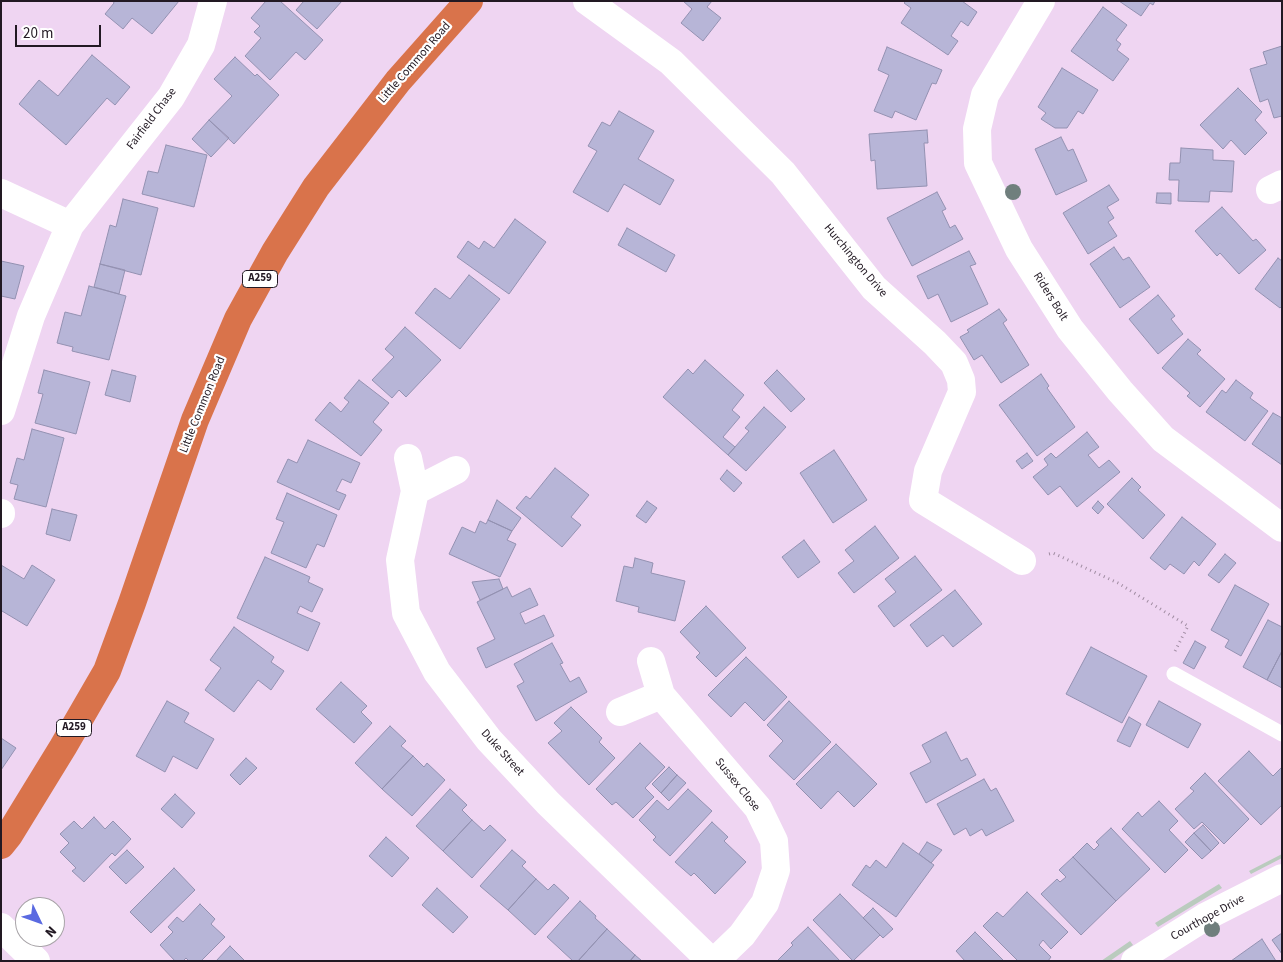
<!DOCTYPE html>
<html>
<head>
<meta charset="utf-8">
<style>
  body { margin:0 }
  #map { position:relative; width:1283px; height:962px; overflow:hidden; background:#efd5f2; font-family:"Source Sans 3",sans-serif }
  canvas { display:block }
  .frame { position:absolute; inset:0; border:2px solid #221923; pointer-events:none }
  .north { position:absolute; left:15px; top:897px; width:50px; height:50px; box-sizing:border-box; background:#fff; border:1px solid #a7a3a7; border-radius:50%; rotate:132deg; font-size:14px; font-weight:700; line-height:20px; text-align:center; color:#221923 }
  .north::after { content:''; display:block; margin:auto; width:18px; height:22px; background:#5a6ae1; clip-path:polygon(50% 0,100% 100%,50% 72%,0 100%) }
  .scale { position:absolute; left:15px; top:25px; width:86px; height:22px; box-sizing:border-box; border:2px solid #221923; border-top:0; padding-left:6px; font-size:15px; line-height:18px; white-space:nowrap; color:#221923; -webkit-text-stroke:4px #fff; paint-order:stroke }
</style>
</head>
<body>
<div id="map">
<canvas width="1283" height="962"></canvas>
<div class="frame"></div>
<div class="north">N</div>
<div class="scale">20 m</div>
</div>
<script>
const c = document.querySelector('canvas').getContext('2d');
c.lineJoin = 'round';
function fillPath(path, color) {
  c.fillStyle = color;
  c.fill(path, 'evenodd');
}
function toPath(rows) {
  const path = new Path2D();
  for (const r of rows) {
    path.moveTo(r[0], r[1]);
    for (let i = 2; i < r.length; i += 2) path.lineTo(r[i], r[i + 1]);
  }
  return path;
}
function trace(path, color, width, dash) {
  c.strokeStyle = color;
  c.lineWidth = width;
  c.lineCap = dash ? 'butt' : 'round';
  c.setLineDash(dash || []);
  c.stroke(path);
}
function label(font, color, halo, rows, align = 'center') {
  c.font = font + ' "Source Sans 3",sans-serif';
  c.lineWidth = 4.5;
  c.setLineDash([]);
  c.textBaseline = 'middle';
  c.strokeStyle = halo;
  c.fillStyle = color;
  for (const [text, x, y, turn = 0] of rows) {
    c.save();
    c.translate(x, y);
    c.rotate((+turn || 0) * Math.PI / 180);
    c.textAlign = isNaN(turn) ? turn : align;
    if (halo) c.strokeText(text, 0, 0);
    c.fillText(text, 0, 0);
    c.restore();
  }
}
fillPath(toPath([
  [1282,854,1282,858,1251,874,1249,871],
  [1219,884,1222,888,1158,927,1155,923],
  [1130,941,1133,945,1110,961,1101,961]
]), '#bacbbe');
const building = toPath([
  [113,1,179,1,152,34,132,18,123,29,105,14,114,3,113,1],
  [266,1,280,1,323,40,305,60,296,52,270,80,245,56,261,38,254,32,260,26,251,18,266,1],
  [304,1,342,1,317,29,296,10,304,1],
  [683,1,712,1,707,7,721,18,703,41,681,23,692,9,683,1],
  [906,1,962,1,977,12,968,26,961,21,951,36,958,41,948,55,901,23,911,8,904,3,906,1],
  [1119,1,1155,1,1153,5,1150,3,1141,16,1119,1],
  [1103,7,1127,25,1116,40,1121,44,1117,50,1129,59,1113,81,1071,51,1103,7],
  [1282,46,1282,116,1274,118,1268,99,1260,102,1250,69,1267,64,1263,52,1282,46],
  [887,47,942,70,936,84,932,83,916,120,895,111,892,118,874,111,889,75,878,70,887,47],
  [92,55,130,87,115,105,107,98,66,145,19,104,39,80,58,96,92,55],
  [235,57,255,76,257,74,279,95,234,144,209,120,232,96,214,79,235,57],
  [1062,68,1098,90,1083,114,1078,111,1067,128,1055,128,1041,119,1046,113,1038,107,1062,68],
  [1238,88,1262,112,1255,120,1267,133,1245,155,1231,140,1223,149,1200,125,1238,88],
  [619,111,654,131,638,159,674,180,660,205,624,184,608,212,573,192,597,151,588,146,602,122,610,126,619,111],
  [209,120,229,138,211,157,192,139,209,120],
  [927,130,928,143,924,143,927,186,877,189,875,160,871,161,869,134,927,130],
  [1061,137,1068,151,1073,149,1087,181,1056,195,1035,149,1061,137],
  [166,145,207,155,194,207,142,194,148,171,158,173,166,145],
  [1181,148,1213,150,1213,160,1234,161,1232,192,1210,191,1209,202,1178,201,1179,180,1169,180,1170,163,1180,163,1181,148],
  [1109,185,1119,200,1107,207,1114,218,1108,222,1117,236,1088,254,1063,213,1109,185],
  [937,192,946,209,942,211,950,228,955,225,963,239,912,266,887,218,937,192],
  [1157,193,1171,193,1171,204,1156,203,1157,193],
  [123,199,158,208,141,275,100,264,110,225,116,227,123,199],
  [1222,207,1253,241,1256,239,1266,250,1239,274,1220,253,1217,256,1195,231,1222,207],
  [515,219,546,242,509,294,457,257,468,241,479,249,484,241,494,248,515,219],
  [627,228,675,255,666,272,618,245,627,228],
  [1114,247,1123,260,1129,257,1150,287,1120,308,1090,264,1114,247],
  [969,251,976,264,970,266,988,304,951,322,938,294,928,299,917,276,969,251],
  [1278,258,1282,261,1282,306,1280,308,1255,289,1278,258],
  [1,261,24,266,15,299,1,296,1,261],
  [100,264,125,270,119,294,94,287,100,264],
  [469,275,500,299,460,349,415,313,435,288,450,299,469,275],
  [89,286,126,296,109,360,72,351,73,347,57,343,65,312,81,316,89,286],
  [1158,295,1175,316,1171,319,1183,334,1158,354,1129,319,1158,295],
  [999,309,1007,320,1003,323,1029,365,1001,383,982,355,974,360,960,337,969,332,967,330,999,309],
  [405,327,441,360,406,397,399,390,392,398,372,380,394,357,385,349,405,327],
  [1188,339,1201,350,1197,354,1225,379,1200,407,1187,396,1190,393,1162,368,1188,339],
  [705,360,744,395,732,410,740,417,723,437,735,447,728,455,663,397,688,369,693,374,705,360],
  [44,370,90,382,76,434,35,423,43,394,38,393,44,370],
  [112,370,136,376,130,402,105,395,112,370],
  [777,370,805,399,791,412,764,383,777,370],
  [1041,374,1049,386,1047,388,1075,427,1037,456,999,405,1041,374],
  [359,380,389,403,373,422,382,430,361,456,315,420,330,402,341,412,349,402,344,398,359,380],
  [1236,380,1253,393,1250,398,1268,411,1245,441,1206,412,1222,390,1226,393,1236,380],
  [764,407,786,427,746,471,728,455,749,431,745,428,764,407],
  [1273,413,1282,418,1282,465,1252,444,1273,413],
  [32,429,64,438,46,507,14,499,18,485,10,483,17,458,24,460,32,429],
  [1087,432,1099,447,1088,455,1099,468,1109,460,1120,472,1077,507,1060,486,1048,495,1033,477,1048,465,1044,459,1051,453,1056,458,1087,432],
  [308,440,360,463,351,483,342,479,336,491,346,495,339,510,277,482,288,459,297,463,308,440],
  [834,450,867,500,833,523,800,473,834,450],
  [1027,453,1033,461,1022,469,1016,461,1027,453],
  [555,468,589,495,571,517,581,525,562,547,516,508,526,496,530,499,555,468],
  [727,470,742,483,734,492,720,479,727,470],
  [1132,478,1141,487,1138,490,1165,515,1143,539,1107,504,1132,478],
  [287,493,337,515,324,547,317,544,306,568,271,553,284,522,276,519,287,493],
  [497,500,521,518,512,531,488,520,497,500],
  [647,501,657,508,646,523,636,516,647,501],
  [1098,501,1104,507,1098,514,1092,508,1098,501],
  [52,509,77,515,70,541,46,534,52,509],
  [1182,517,1216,544,1199,566,1194,561,1184,574,1170,564,1165,570,1150,558,1182,517],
  [488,520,512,531,507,540,516,544,500,577,449,554,462,527,475,533,480,521,486,524,488,520],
  [875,526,899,558,854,593,838,573,854,561,845,550,875,526],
  [804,540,820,562,798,578,782,557,804,540],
  [1225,554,1236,563,1219,583,1208,575,1225,554],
  [915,556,942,590,894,627,878,606,896,592,885,579,915,556],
  [265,557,310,577,308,582,323,589,312,612,300,606,297,613,320,623,308,651,237,618,265,557],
  [635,558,653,563,651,573,685,581,675,621,638,612,639,607,616,601,624,566,633,568,635,558],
  [1,565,24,579,32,565,55,580,27,626,2,611,1,612,1,565],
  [499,579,503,589,480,600,472,582,499,579],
  [1235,585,1269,604,1241,656,1225,647,1229,640,1211,630,1235,585],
  [507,587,512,597,530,588,538,605,520,613,525,624,544,615,554,636,486,668,477,648,495,639,477,602,507,587],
  [955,590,982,624,953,647,943,635,927,647,910,625,955,590],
  [706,606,746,648,716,677,696,657,700,653,680,632,706,606],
  [1268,620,1282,627,1282,651,1267,680,1243,667,1268,620],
  [234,627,274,657,271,662,284,671,271,690,258,680,234,712,205,690,221,668,210,660,234,627],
  [1195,641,1206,647,1194,669,1183,663,1195,641],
  [552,643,563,663,560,664,570,682,579,677,587,692,536,721,517,686,524,682,514,664,552,643],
  [1091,647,1147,676,1122,723,1066,694,1091,647],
  [1282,651,1282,688,1267,680,1282,651],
  [746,657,787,697,764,721,745,702,731,717,708,695,746,657],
  [341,682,367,706,361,712,372,723,354,743,316,709,341,682],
  [167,701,189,713,184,722,214,739,197,769,173,756,165,772,136,756,167,701],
  [789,701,831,742,794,780,769,756,783,741,767,725,789,701],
  [1159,701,1201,724,1188,748,1146,725,1159,701],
  [571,707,602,738,599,742,615,758,589,785,548,743,562,731,554,723,571,707],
  [1129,717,1141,724,1130,747,1117,741,1129,717],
  [390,726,406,741,401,746,413,756,382,789,355,763,390,726],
  [946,732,961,761,967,758,976,775,926,803,910,773,931,762,922,745,946,732],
  [1,738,16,748,1,770,1,738],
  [640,743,665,767,645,788,654,797,633,818,616,802,612,805,596,789,640,743],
  [836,744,877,784,854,807,838,791,821,809,796,784,836,744],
  [1249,751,1273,776,1282,767,1282,805,1261,825,1218,781,1249,751],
  [413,756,424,767,427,763,445,780,412,816,382,789,413,756],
  [246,758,257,768,240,785,230,775,246,758],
  [669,767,677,775,661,793,652,784,669,767],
  [1205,773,1249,819,1224,844,1202,822,1194,829,1175,809,1194,791,1190,788,1205,773],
  [677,775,686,783,669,801,661,793,677,775],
  [984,779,991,791,996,788,1014,821,986,836,982,829,970,836,966,828,954,835,937,804,984,779],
  [450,789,467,805,462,810,472,820,443,851,416,826,450,789],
  [688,789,712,811,670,856,653,840,656,837,639,820,657,800,668,810,688,789],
  [175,794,195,813,182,828,161,809,175,794],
  [1159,801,1178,821,1169,830,1188,850,1165,873,1122,829,1138,812,1142,817,1159,801],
  [94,817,105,829,113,821,131,839,115,856,112,853,84,882,72,871,76,868,60,852,69,843,60,834,74,821,82,829,94,817],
  [472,820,484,831,490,825,506,840,472,878,443,851,472,820],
  [712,822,728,837,724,841,746,862,715,894,694,873,691,876,675,862,712,822],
  [1203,825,1219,843,1211,851,1194,833,1203,825],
  [1111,828,1150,869,1116,901,1073,857,1087,843,1094,850,1099,845,1096,842,1111,828],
  [1194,833,1211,851,1202,859,1185,842,1194,833],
  [386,837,409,858,392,877,369,856,386,837],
  [927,842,942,850,931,863,919,854,927,842],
  [903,843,934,865,896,917,852,885,866,865,870,868,876,860,886,868,903,843],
  [127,850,144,867,126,884,109,867,127,850],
  [512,850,526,862,522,866,536,879,508,910,480,886,512,850],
  [1073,857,1116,901,1081,935,1041,894,1057,879,1060,882,1066,877,1059,870,1073,857],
  [174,868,195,890,151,933,130,912,174,868],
  [536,879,548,890,554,884,569,898,535,935,508,910,536,879],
  [437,888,468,917,453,933,422,905,437,888],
  [1027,892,1068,932,1051,949,1043,940,1039,945,1051,957,1048,961,1018,961,983,926,997,912,1003,917,1027,892],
  [840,894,880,935,853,961,813,920,840,894],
  [580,901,596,916,595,918,607,929,578,961,573,961,547,937,580,901],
  [200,904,215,919,211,924,225,937,201,961,189,961,186,958,183,961,175,961,160,945,173,932,168,927,177,917,183,922,200,904],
  [873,908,893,929,883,938,863,918,873,908],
  [808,927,840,961,777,961,793,945,791,943,808,927],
  [607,929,635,955,630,961,578,961,607,929],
  [975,932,1004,961,965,961,956,951,975,932],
  [1282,933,1282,954,1272,940,1282,933],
  [1262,939,1276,961,1231,961,1262,939],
  [230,946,245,961,216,961,230,946],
  [635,955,642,961,630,961,635,955]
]);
fillPath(building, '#b7b5d7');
trace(building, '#9391b1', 1);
trace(toPath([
  [1049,554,1053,553,1118,583,1188,626,1174,653]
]), '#a18da3', 3, [1, 4]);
trace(toPath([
  [1174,674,1282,734]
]), '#fff', 15);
trace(toPath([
  [587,1,671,62,783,173,874,288,935,343,954,363,961,380,962,392,928,471,923,500,1022,561],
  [1041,1,985,95,977,129,978,163,1019,249,1070,329,1120,391,1163,439,1282,528],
  [1270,190,1282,184],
  [1,193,70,225],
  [1,411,31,316,70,225,171,97,201,45,213,1],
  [408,458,415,491,400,560,406,613,437,672,489,740,548,803,711,961],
  [415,491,456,470],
  [1,513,1,514],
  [651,661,661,695,758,808,774,841,776,870,765,903,742,935,715,961],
  [620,712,661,695],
  [1,927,36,961],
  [1135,961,1205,917,1282,878]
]), '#fff', 28);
trace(toPath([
  [1,845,9,835,63,747,107,671,132,603,195,420,238,319,275,252,316,187,398,81,469,1]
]), '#d9734b', 28);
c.fillStyle = '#707f7d';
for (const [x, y] of [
  [1013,192],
  [1212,929]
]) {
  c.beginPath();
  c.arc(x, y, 8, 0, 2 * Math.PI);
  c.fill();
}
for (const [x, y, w] of [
  [260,279,35],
  [74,728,35]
]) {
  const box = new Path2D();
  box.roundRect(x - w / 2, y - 8.5, w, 17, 4);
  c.fillStyle = '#fff';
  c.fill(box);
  trace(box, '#221923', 1);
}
label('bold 11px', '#221923', null, [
  ["A259",260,279],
  ["A259",74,728]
]);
label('12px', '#221923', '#fff', [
  ["Little Common Road",415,63,-49],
  ["Fairfield Chase",152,119,-53],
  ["Hurchington Drive",855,261,50],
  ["Riders Bolt",1050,297,58],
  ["Little Common Road",203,405,-68],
  ["Duke Street",502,753,48],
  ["Sussex Close",737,785,51],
  ["Courthope Drive",1208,918,-29]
]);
</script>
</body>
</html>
